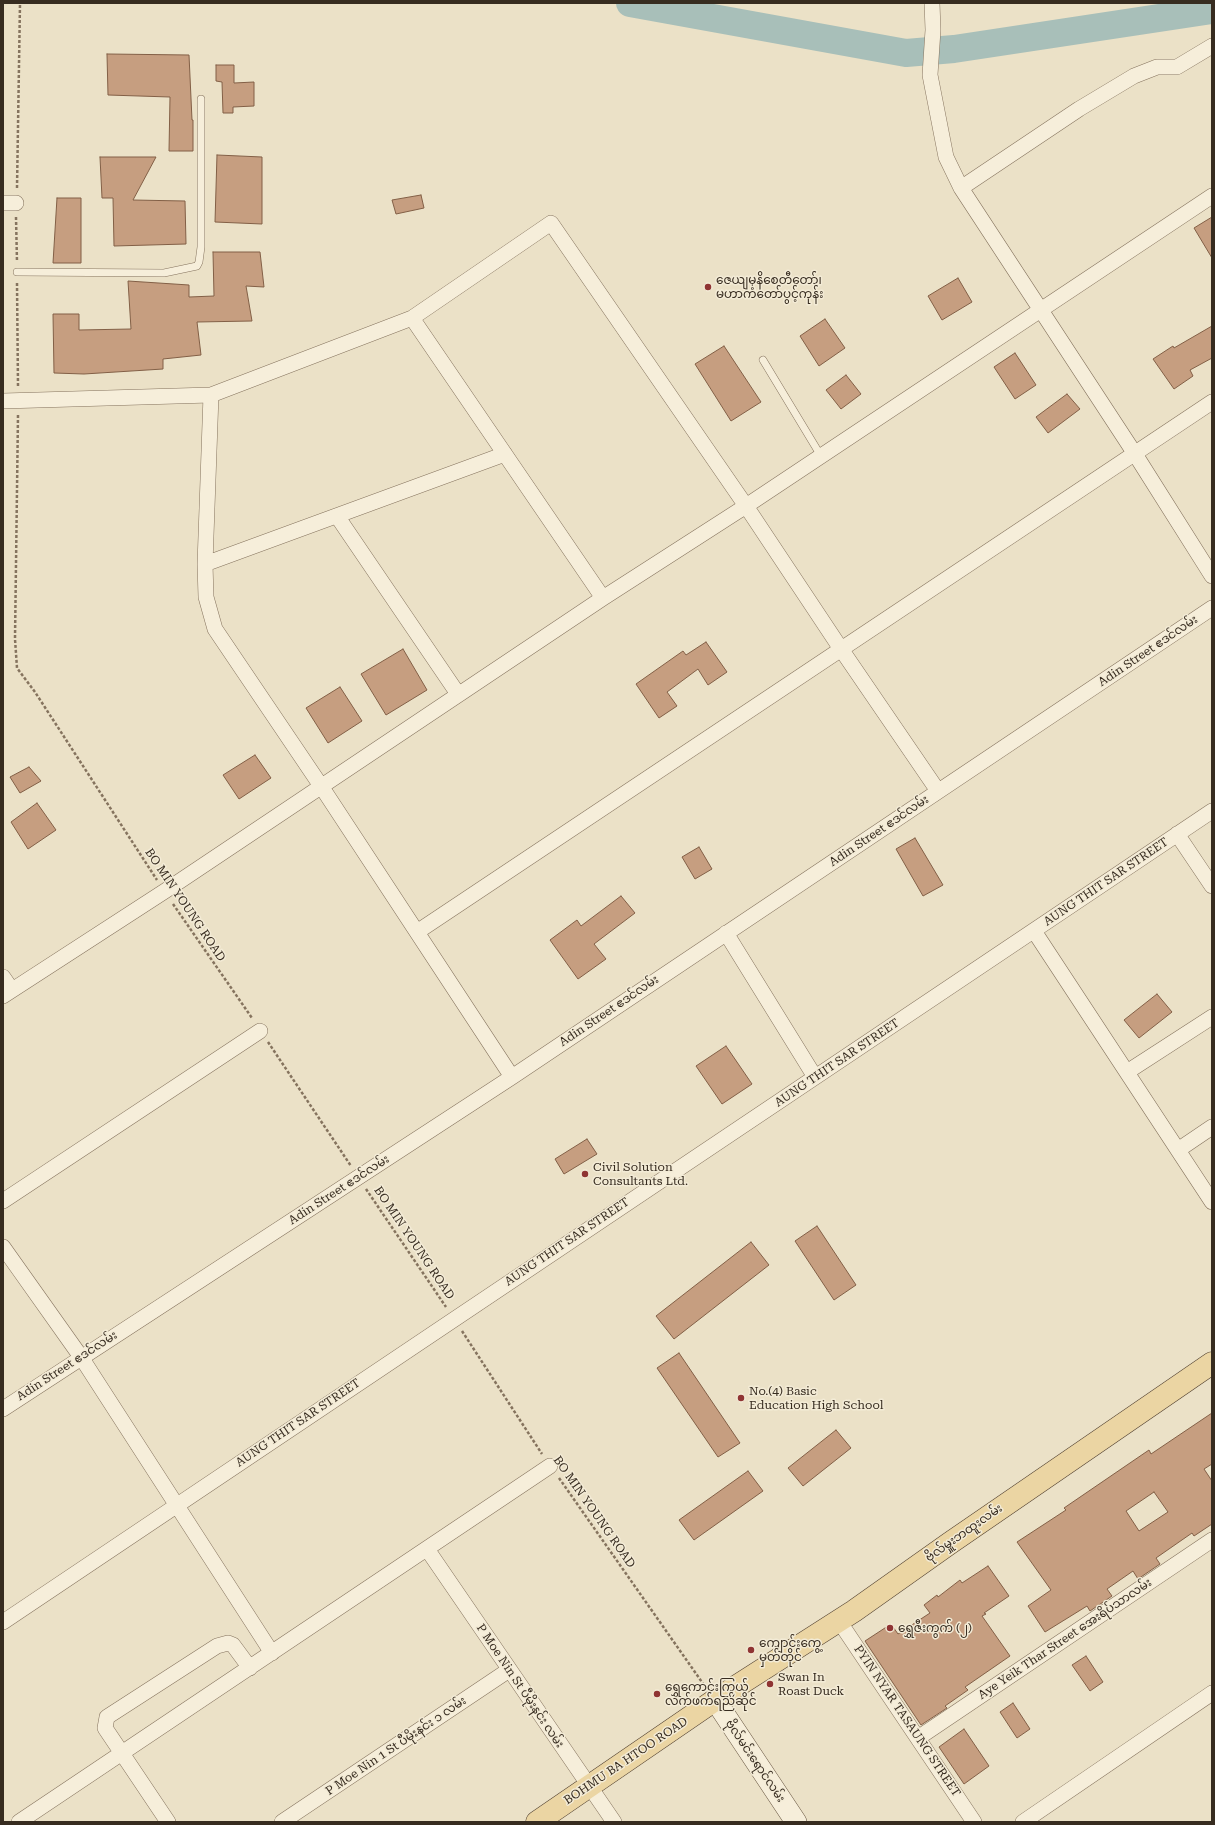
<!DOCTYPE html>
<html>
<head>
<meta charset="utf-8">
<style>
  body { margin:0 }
  #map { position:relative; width:1215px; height:1825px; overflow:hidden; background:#ebe1c7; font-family:"Roboto Serif",serif }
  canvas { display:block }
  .frame { position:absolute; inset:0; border:4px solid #372c20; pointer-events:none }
</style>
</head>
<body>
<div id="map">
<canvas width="1215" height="1825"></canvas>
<div class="frame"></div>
</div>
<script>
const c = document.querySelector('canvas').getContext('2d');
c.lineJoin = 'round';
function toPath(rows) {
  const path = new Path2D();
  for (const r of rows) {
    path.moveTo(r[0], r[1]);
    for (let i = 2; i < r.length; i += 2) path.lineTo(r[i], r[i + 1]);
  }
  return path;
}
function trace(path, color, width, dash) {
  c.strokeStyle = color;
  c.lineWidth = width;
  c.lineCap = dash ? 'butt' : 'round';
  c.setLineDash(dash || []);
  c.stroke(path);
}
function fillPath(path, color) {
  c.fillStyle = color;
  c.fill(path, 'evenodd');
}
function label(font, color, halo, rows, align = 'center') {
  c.font = font + ' "Roboto Serif","Noto Sans Myanmar",serif';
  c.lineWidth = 3;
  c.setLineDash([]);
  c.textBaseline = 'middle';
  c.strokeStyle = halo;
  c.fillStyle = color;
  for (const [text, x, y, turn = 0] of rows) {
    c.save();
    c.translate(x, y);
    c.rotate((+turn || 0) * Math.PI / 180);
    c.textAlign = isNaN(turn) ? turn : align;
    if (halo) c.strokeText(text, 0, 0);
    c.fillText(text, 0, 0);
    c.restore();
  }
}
trace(toPath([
  [630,3,906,53,954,49,1212,10]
]), '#a8bfb9', 28);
const building = toPath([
  [107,54,189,55,192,120,193,120,193,151,169,151,170,97,108,95,107,54],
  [216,65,234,65,234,83,254,82,254,106,233,107,233,113,223,113,222,82,216,81,216,65],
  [217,155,262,157,262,224,215,222,217,155],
  [100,157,156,157,133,200,185,201,186,244,114,246,113,198,102,198,100,157],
  [421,195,424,208,396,214,392,200,421,195],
  [57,198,81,198,81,263,53,263,57,198],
  [1212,217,1212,258,1194,228,1212,217],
  [213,252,260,252,264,287,246,286,252,321,197,322,201,355,163,359,163,369,84,374,54,373,53,314,79,314,79,330,131,329,128,281,189,285,189,297,214,296,213,252],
  [958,278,972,302,942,320,928,296,958,278],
  [825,319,845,348,819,366,800,336,825,319],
  [1212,326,1212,358,1190,370,1193,376,1174,389,1153,359,1173,346,1174,348,1212,326],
  [724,346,761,402,731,421,695,364,724,346],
  [1015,353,1036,385,1015,399,994,367,1015,353],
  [846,375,861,394,841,409,826,390,846,375],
  [1067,394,1080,409,1048,433,1036,417,1067,394],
  [706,642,727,672,708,685,698,669,667,692,677,706,659,718,636,684,683,651,686,655,706,642],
  [403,649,427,690,386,715,361,674,403,649],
  [340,687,362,721,328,743,306,708,340,687],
  [255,755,271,778,239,799,223,775,255,755],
  [29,767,41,781,20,793,10,777,29,767],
  [37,803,56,830,28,849,11,822,37,803],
  [915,838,943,885,923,896,896,849,915,838],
  [699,847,712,869,695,879,682,857,699,847],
  [621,896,635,913,594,944,606,959,578,979,550,940,577,920,581,926,621,896],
  [1157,994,1172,1012,1139,1038,1124,1020,1157,994],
  [726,1046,752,1084,722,1104,696,1066,726,1046],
  [587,1139,597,1154,564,1174,555,1159,587,1139],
  [817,1226,856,1285,834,1300,795,1241,817,1226],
  [751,1242,769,1265,674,1339,656,1316,751,1242],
  [679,1353,740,1443,718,1457,657,1368,679,1353],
  [1212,1413,1212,1464,1204,1469,1212,1481,1212,1524,1194,1536,1192,1533,1156,1558,1160,1564,1138,1579,1133,1571,1107,1589,1112,1596,1090,1611,1087,1606,1045,1632,1028,1606,1051,1590,1017,1542,1066,1510,1064,1508,1149,1450,1151,1454,1212,1413],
  [1154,1492,1168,1512,1139,1531,1126,1511,1154,1492],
  [836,1430,851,1448,803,1486,788,1468,836,1430],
  [748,1471,763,1491,694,1540,679,1520,748,1471],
  [988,1566,1009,1596,984,1613,986,1614,982,1616,1010,1656,965,1687,968,1690,945,1706,947,1708,921,1725,865,1641,891,1624,898,1634,930,1613,924,1605,937,1595,938,1597,960,1580,962,1583,988,1566],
  [1086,1656,1103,1682,1090,1691,1072,1665,1086,1656],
  [1013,1703,1030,1729,1017,1738,1000,1712,1013,1703],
  [964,1729,989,1766,964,1784,939,1747,964,1729]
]);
fillPath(building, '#c69e80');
trace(building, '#825f46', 1);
const lane = toPath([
  [17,272,164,273,197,266,199,262,201,247,201,99],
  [763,360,821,456]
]);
const street = toPath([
  [932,3,933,30,930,75,946,157,961,188,1135,454,1212,576],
  [961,188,1079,109,1134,76,1157,67,1177,67,1212,46],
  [3,203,16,203],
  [412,318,603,598],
  [211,395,205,564,206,597,215,629,321,786,512,1077],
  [3,401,211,395,412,318,551,223,746,506,841,649,938,791],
  [337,516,458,694],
  [205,564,505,454],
  [1177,834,1212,886],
  [1034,931,1212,1202],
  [417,932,1212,402],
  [726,933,815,1077],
  [3,977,12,990],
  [3,996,165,891,603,598,746,506,1212,196],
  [1127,1072,1212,1017],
  [1178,1150,1212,1127],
  [3,1201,260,1031],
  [3,1247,81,1357,272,1653],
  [3,1409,512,1077,1212,608],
  [427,1549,614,1822],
  [839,1621,974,1822],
  [3,1622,1212,811],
  [918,1738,1212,1540],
  [19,1822,550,1466],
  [168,1822,105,1728,107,1717,217,1646,228,1643,233,1645,250,1668],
  [282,1822,509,1670],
  [1023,1822,1212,1693]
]);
const secondary = toPath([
  [715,1700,796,1822]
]);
const primary = toPath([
  [537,1822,715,1700,854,1611,950,1543,1212,1363]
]);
trace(lane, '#85735e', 8);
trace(street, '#85735e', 16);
trace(secondary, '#675541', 22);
trace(primary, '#534232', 23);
trace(toPath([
  [17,188,20,3],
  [16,217,17,262],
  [17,283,18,386],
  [18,415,15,639,17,668,35,692,157,880],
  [173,904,252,1018],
  [268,1042,351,1166],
  [366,1189,446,1307],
  [462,1331,542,1454],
  [559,1478,704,1685]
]), '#85735e', 2.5, [3, 2]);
trace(lane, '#f6eeda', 7);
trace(street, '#f6eeda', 15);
trace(secondary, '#f6eeda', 21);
trace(primary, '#ebd5a3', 22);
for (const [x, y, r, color] of [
  [708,287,4,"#8f3433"],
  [585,1174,4,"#8f3433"],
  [741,1398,4,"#8f3433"],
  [890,1628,4,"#8f3433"],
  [751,1650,4,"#8f3433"],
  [770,1684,4,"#8f3433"],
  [657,1694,4,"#8f3433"]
]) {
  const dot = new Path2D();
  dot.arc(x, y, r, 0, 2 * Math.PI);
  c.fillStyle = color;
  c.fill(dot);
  trace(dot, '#f3ebd6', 1.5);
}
label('12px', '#372c20', '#f3ebd6', [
  ["ဇေယျမုနိစေတီတော်၊",716,280],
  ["မဟာကံတော်ပွင့်ကုန်း",716,294],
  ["Civil Solution",593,1167],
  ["Consultants Ltd.",593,1181],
  ["No.(4) Basic",749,1391],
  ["Education High School",749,1405],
  ["ရွှေဇီးကွက် (၂)",898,1628],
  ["ကျောင်းကွေ့",759,1643],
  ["မှတ်တိုင်",759,1657],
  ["Swan In",778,1677],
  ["Roast Duck",778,1691],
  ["ရွှေကောင်းကြွယ်",665,1687],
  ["လက်ဖက်ရည်ဆိုင်",665,1701]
], 'left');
label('12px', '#372c20', '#f3ebd6', [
  ["Adin Street ဧဒင်လမ်း",1148,651,-34],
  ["Adin Street ဧဒင်လမ်း",879,831,-34],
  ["AUNG THIT SAR STREET",1106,882,-34],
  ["BO MIN YOUNG ROAD",185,905,56],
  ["Adin Street ဧဒင်လမ်း",609,1011,-34],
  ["AUNG THIT SAR STREET",837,1063,-34],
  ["Adin Street ဧဒင်လမ်း",339,1190,-33],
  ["AUNG THIT SAR STREET",567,1242,-34],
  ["BO MIN YOUNG ROAD",414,1243,56],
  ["Adin Street ဧဒင်လမ်း",67,1366,-33],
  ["AUNG THIT SAR STREET",298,1423,-34],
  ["BO MIN YOUNG ROAD",594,1512,55],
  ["ဗိုလ်မှူးဘထူးလမ်း",964,1533,-35],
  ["Aye Yeik Thar Street အေးရိပ်သာလမ်း",1065,1639,-34],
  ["P Moe Nin St ပီမိုးနင်း လမ်း",520,1686,56],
  ["PYIN NYAR TASAUNG STREET",907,1721,56],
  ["P Moe Nin 1 St ပီမိုးနင်း ၁ လမ်း",396,1746,-34],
  ["BOHMU BA HTOO ROAD",626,1761,-34],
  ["ဗိုလ်မင်းရောင်လမ်း",755,1761,56]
]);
</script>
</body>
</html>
